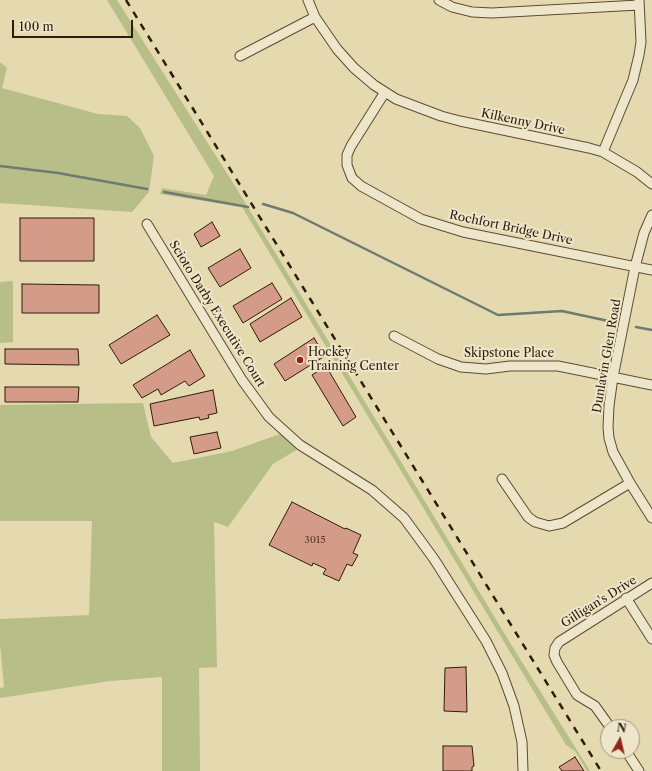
<!DOCTYPE html>
<html>
<head>
<meta charset="utf-8">
<style>
  body { margin:0 }
  #map { position:relative; width:652px; height:771px; overflow:hidden; background:#e5d9af; font-family:"Libre Caslon Text",serif }
  canvas { display:block }
  .north { position:absolute; left:600px; top:719px; width:40px; height:40px; box-sizing:border-box; background:#eee6cb; border:1px solid #a2957e; border-radius:50%; rotate:8deg; font-size:11px; font-weight:700; line-height:16px; text-align:center; color:#2f1c0a }
  .north::after { content:''; display:block; margin:auto; width:14px; height:18px; background:#8f2418; clip-path:polygon(50% 0,100% 100%,50% 72%,0 100%) }
  .scale { position:absolute; left:12px; top:20px; width:121px; height:18px; box-sizing:border-box; border:2px solid #2f1c0a; border-top:0; padding-left:5px; font-size:12px; line-height:14px; white-space:nowrap; color:#2f1c0a; -webkit-text-stroke:3px #eee6cb; paint-order:stroke }
</style>
</head>
<body>
<div id="map">
<canvas width="652" height="771"></canvas>
<div class="north">N</div>
<div class="scale">100 m</div>
</div>
<script>
const c = document.querySelector('canvas').getContext('2d');
c.lineJoin = 'round';
function fillPath(path, color) {
  c.fillStyle = color;
  c.fill(path, 'evenodd');
}
function toPath(rows) {
  const path = new Path2D();
  for (const r of rows) {
    path.moveTo(r[0], r[1]);
    for (let i = 2; i < r.length; i += 2) path.lineTo(r[i], r[i + 1]);
  }
  return path;
}
function trace(path, color, width, dash) {
  c.strokeStyle = color;
  c.lineWidth = width;
  c.lineCap = dash ? 'butt' : 'round';
  c.setLineDash(dash || []);
  c.stroke(path);
}
function label(font, color, halo, rows, align = 'center') {
  c.font = font + ' "Libre Caslon Text",serif';
  c.lineWidth = 4;
  c.setLineDash([]);
  c.textBaseline = 'middle';
  c.strokeStyle = halo;
  c.fillStyle = color;
  for (const [text, x, y, turn = 0] of rows) {
    c.save();
    c.translate(x, y);
    c.rotate((+turn || 0) * Math.PI / 180);
    c.textAlign = isNaN(turn) ? turn : align;
    if (halo) c.strokeText(text, 0, 0);
    c.fillText(text, 0, 0);
    c.restore();
  }
}
fillPath(toPath([
  [107,0,117,0,235,186,512,646,590,771,587,771,575,751,566,745,242,207,160,194,162,188,206,195,214,176],
  [0,62,7,68,2,88,98,114,127,116,140,128,154,156,149,192,132,212,0,203],
  [13,281,13,342,0,343,0,282],
  [143,403,151,437,173,463,232,451,280,434,298,449,273,464,228,527,214,522,217,667,199,668,200,771,162,771,162,677,110,681,0,698,0,688,4,687,0,644,0,619,89,615,92,521,0,521,0,405]
]), '#b8be88');
trace(toPath([
  [0,166,58,173,147,189],
  [164,192,248,207],
  [263,204,293,213,498,315,562,311,613,322],
  [636,327,652,330]
]), '#6f7a71', 2.5);
const building = toPath([
  [20,218,94,218,94,261,20,261,20,218],
  [212,222,220,236,201,247,194,234,212,222],
  [240,249,251,268,220,287,208,268,240,249],
  [272,283,282,299,243,323,233,306,272,283],
  [22,284,99,285,99,313,22,313,22,284],
  [291,298,302,317,260,342,250,324,291,298],
  [157,315,170,335,121,364,109,345,157,315],
  [314,338,325,356,285,381,274,364,314,338],
  [5,349,78,349,79,365,5,364,5,349],
  [190,350,205,376,189,386,185,381,161,395,158,389,142,398,133,385,190,350],
  [326,366,356,417,343,426,312,375,326,366],
  [5,387,79,387,78,402,5,402,5,387],
  [213,390,217,413,208,415,209,418,200,420,199,417,154,426,150,404,213,390],
  [217,432,221,448,194,454,190,437,217,432],
  [292,502,345,529,346,528,361,535,353,553,358,555,352,566,347,564,339,581,323,574,326,569,313,563,312,566,269,545,292,502],
  [466,667,467,712,444,711,445,668,466,667],
  [443,746,472,746,474,766,472,767,472,771,443,771,443,746],
  [575,757,584,771,562,771,559,767,575,757]
]);
fillPath(building, '#d59b89');
trace(building, '#2f1c0a', 1);
const street = toPath([
  [308,0,315,17,337,49,354,68,374,85,396,99,441,116,460,121,589,148,603,152,637,172,652,184],
  [439,0,452,7,472,12,492,13,639,5],
  [240,56,315,17],
  [385,92,351,146,347,155,347,165,352,178,361,186,421,219,463,232,652,270],
  [603,152,633,80,639,55,641,42,639,0],
  [652,215,644,233,635,267,613,377,609,406,608,427,609,438,613,452,630,483,652,518],
  [147,224,242,380,269,417,300,445,372,490,404,518,434,559,486,641,502,673,514,706,522,742,523,771],
  [394,336,438,359,461,367,486,369,510,366,558,366,652,385],
  [502,479,528,517,535,522,549,526,563,523,630,483],
  [626,598,652,639],
  [610,727,595,706,577,695,557,662,554,655,555,648,559,642,652,583],
  [626,751,639,771]
]);
trace(street, '#5c4b33', 11);
trace(street, '#eee6cb', 9);
trace(toPath([
  [126,0,601,771]
]), '#2f1c0a', 2.5, [7, 7]);
for (const [x, y, r, color] of [
  [300,360,4,"#8f2418"]
]) {
  const dot = new Path2D();
  dot.arc(x, y, r, 0, 2 * Math.PI);
  c.fillStyle = color;
  c.fill(dot);
  trace(dot, '#eee6cb', 1.5);
}
label('10px', '#583c2a', null, [
  ["3015",315,540]
]);
label('12px', '#2f1c0a', '#eee6cb', [
  ["Kilkenny Drive",523,122,12],
  ["Rochfort Bridge Drive",511,228,12],
  ["Scioto Darby Executive Court",217,314,58],
  ["Skipstone Place",509,354],
  ["Dunlavin Glen Road",607,356,-80],
  ["Gilligan's Drive",599,602,-32]
]);
label('12px', '#2f1c0a', '#eee6cb', [
  ["Hockey",308,353],
  ["Training Center",308,367]
], 'left');
</script>
</body>
</html>
